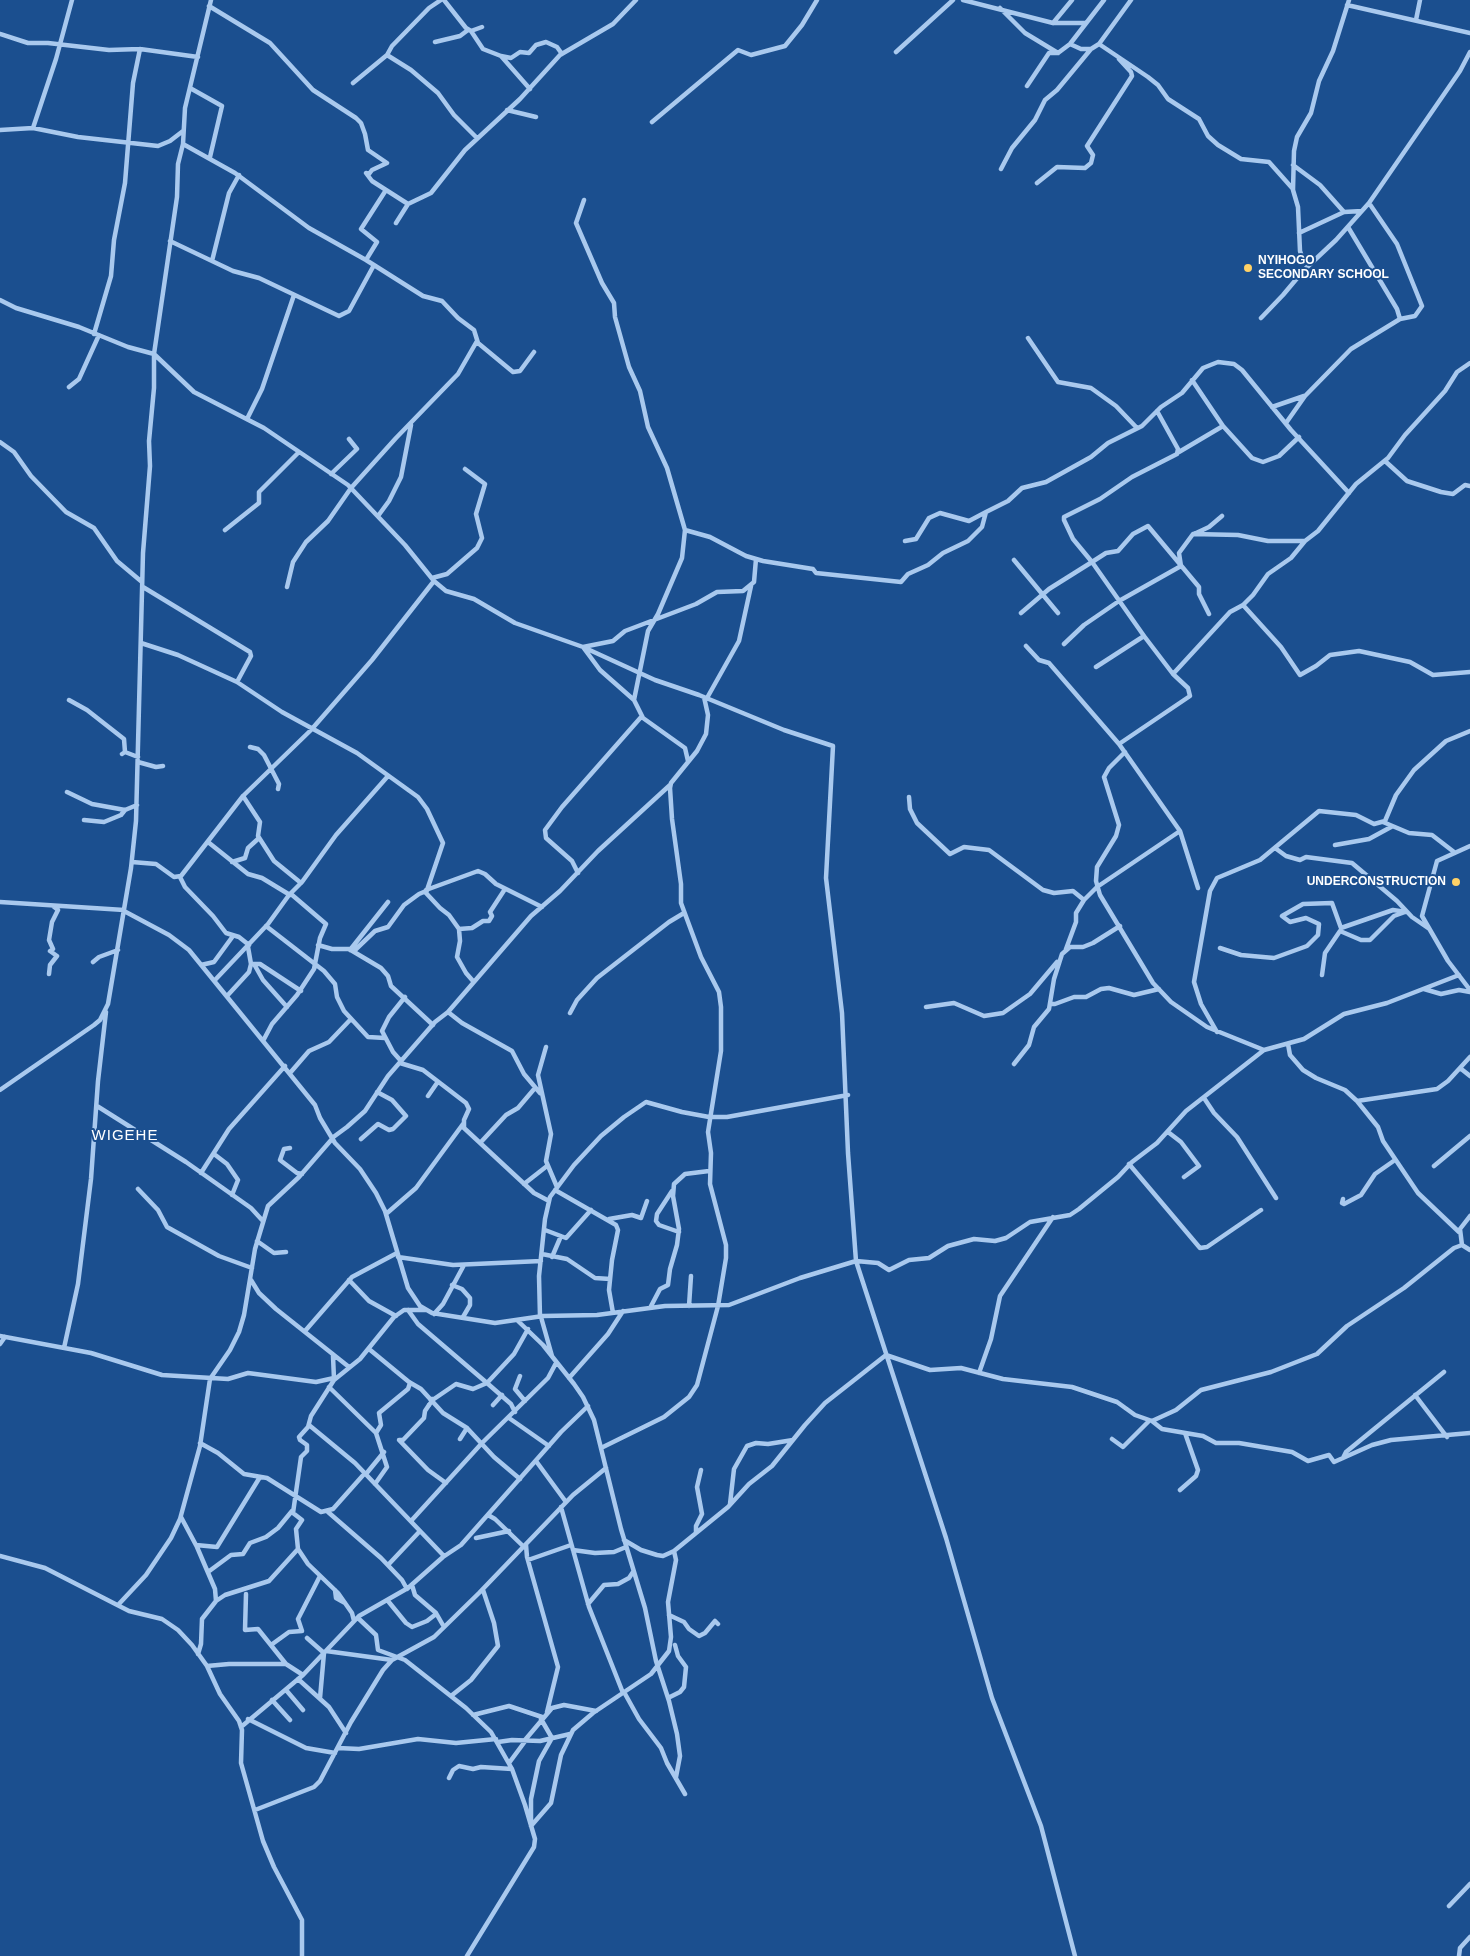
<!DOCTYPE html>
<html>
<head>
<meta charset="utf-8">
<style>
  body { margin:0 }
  canvas { display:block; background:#1b4f8f }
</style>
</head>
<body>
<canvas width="1470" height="1956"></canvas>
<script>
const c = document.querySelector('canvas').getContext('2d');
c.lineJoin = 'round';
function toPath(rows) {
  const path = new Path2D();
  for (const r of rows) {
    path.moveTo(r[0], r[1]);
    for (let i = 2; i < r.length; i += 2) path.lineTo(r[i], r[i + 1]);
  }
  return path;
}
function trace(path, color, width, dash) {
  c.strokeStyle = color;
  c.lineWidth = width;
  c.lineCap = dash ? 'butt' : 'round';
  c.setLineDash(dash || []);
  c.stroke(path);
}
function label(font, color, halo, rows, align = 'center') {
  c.font = font + ' Helvetica,sans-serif';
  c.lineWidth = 4;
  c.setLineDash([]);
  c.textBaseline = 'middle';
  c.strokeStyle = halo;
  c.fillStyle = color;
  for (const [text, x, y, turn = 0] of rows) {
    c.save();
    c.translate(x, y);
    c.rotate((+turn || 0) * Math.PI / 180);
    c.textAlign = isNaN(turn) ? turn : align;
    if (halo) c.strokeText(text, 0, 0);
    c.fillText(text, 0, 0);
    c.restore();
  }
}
trace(toPath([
  [444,0,466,28,471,31,482,27],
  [963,0,1053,23,1085,23],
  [1347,5,1470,33],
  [209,6,270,43,313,90,356,118,361,123,365,134,368,150,387,163,372,170,369,174,366,173,372,181,408,204],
  [1000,8,1025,33,1058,53],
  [1416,20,1420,0],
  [1053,23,1072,0],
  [471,31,483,49,501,56,530,89],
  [0,34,28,43,48,43,109,50,140,49,198,57],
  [435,42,460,36,468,30],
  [1070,44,1081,49,1091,49],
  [1099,44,1148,77,1158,85,1168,99,1199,119,1208,136,1218,145,1241,159,1269,162,1293,189],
  [896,52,953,0],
  [387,55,392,46,429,8,441,0],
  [501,56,511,58,520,52,529,53,536,45,546,42,557,47,562,54],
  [353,83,387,55,411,70,438,93,454,115,477,138],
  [1027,86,1049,53,1058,53,1070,44,1104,0],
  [190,88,222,106,210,157],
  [507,110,536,117],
  [652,122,738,50,751,55,785,46,802,25,817,0],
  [33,128,56,59,72,0],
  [0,130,33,128,78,137,158,146,170,141,183,131],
  [183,144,235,173,309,228,366,260,423,296,442,301,458,318,474,330,478,343,513,372,520,371,534,352],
  [1293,165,1320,185,1344,212],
  [1001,169,1012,148,1035,120,1045,100,1057,90,1091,49,1099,44,1131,0],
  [1037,183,1057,167,1085,168,1091,163,1093,155,1087,146,1132,76,1131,72,1119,59],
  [584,200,576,223,602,283,614,303,615,317,629,367,640,391,648,427,667,468,685,530,682,558,658,614,648,631,634,700],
  [1369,203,1397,244,1422,306,1415,316,1400,319],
  [396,223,408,204,431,193,465,150,520,99,560,55,613,24,636,0],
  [1299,233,1344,212,1362,211],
  [170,241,233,271,259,278,339,316,349,311,374,265],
  [366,260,377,242,361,229,386,190],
  [212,261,229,193,239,175],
  [1310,264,1302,257,1300,251,1298,207,1293,190,1294,151,1297,137,1311,113,1319,81,1333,51,1349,0],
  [0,300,16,308,79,327,128,347,154,354,194,392,264,428,348,485,405,545,434,581,446,591,474,599,515,623,583,647,655,680,699,695,784,730,833,746,826,878,842,1013,848,1153,856,1261,946,1538,992,1698,1041,1826,1075,1956],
  [1261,318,1283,295,1304,270,1336,240,1369,203,1460,71,1470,52],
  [94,334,111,276,114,240,125,183,133,83,140,49],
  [1028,338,1058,382,1091,388,1116,406,1137,428],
  [1192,380,1223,426],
  [69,387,79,379,99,335],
  [1272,407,1304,396],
  [1157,411,1178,449,1177,454,1132,477,1100,499,1064,517,1064,520,1073,539,1092,562,1106,553,1118,551,1133,534,1148,526,1199,587,1199,594,1209,614],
  [247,419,262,389,294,295],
  [1286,423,1305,396,1351,349,1400,319,1397,309,1348,227],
  [0,442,14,452,31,476,66,512,94,528,117,561,142,582],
  [1179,452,1223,426,1252,458,1263,462,1279,456,1299,437],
  [1385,461,1407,481,1441,492,1453,494,1465,485,1470,486],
  [331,474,357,449,349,439],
  [378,516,389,501,401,477,411,425],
  [225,530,259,503,259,492,299,452],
  [685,530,710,537,746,556,763,561,813,569,816,573,901,582,908,574,928,565,943,553,968,541,982,527,986,512,1008,501,1022,488,1046,482,1091,457,1108,443,1142,426,1161,407,1182,393,1203,368,1218,362,1234,364,1242,370,1291,430,1349,493],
  [1194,534,1209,527,1222,516],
  [905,541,916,539,929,518,940,513,969,521,986,512],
  [1014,560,1058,613],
  [432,578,447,574,477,548,482,538,476,514,485,484,465,469],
  [143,587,250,652,251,656,237,682],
  [287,587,293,562,306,542,328,521,351,488,396,438,458,374,477,341],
  [1243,605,1281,647,1300,675,1316,666,1330,655,1359,651,1410,662,1433,675,1470,672],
  [1021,613,1049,589,1092,562,1144,636,1173,674,1188,688,1190,696,1119,744,1049,663,1039,660,1026,646],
  [141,643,178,655,237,682,282,712,357,753,418,797,427,809,443,843,426,893,440,908,449,915,459,929,460,941,457,957,466,973,473,981],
  [1064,644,1084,625,1119,601,1181,566,1179,553,1193,534,1238,535,1268,541,1305,541],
  [1096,667,1144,636],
  [1173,674,1230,612,1243,605,1253,595,1268,574,1291,558,1305,541,1318,531,1356,484,1388,458,1405,435,1445,391,1457,372,1470,363],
  [704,697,708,715,706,734,697,751,671,783,670,788,672,819,681,884,681,903,701,957,719,992,721,1007,721,1051,708,1132,711,1153,710,1184,726,1245,726,1258,718,1306],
  [707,698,739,641,751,586],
  [69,700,87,710,124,739,125,752],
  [250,747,258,749,264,755,279,784,278,789],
  [1125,752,1109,768,1104,777,1119,825,1116,836,1097,867,1096,881,1100,895,1153,983,1171,1002,1207,1027,1264,1050],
  [122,754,125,752,138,757],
  [688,761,685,748,643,718,634,700,600,670,583,647,613,641,625,631,696,604,717,592,743,591,754,582,756,559],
  [138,762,156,767,163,766],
  [67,792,92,804,125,810,137,805],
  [243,796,260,822,258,836,274,861,301,883],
  [909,797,910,809,917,823,950,854,964,847,989,850,1043,890,1054,893,1073,891,1084,900],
  [84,820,104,822,121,815,125,810],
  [1383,822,1409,833,1432,835,1454,852],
  [1180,831,1198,888],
  [208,842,248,874,262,878,290,895],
  [1335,845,1369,839,1391,827],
  [1470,846,1437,861,1422,916,1448,961,1470,990],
  [1275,848,1286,856,1300,860,1306,857,1352,863,1397,901,1412,917,1428,928],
  [132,862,156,864,174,877,181,876,243,796,311,730,372,660,434,581],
  [232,862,245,858,248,848,259,838],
  [578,873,572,861,546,838,545,830,562,807,642,716],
  [180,877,185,887,213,916,226,933,239,937,249,945],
  [426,890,478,871,485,874,496,884,542,907],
  [0,902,124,910],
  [124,911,169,935,189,950,315,1105,320,1118,335,1143,360,1169,376,1193,385,1211,408,1288,420,1306,432,1313,495,1323,543,1316,597,1315,665,1306,729,1305,800,1278,856,1261,878,1263,889,1270,909,1260,929,1258,948,1246,974,1239,995,1241,1006,1238,1030,1222,1070,1215,1079,1209,1118,1177,1132,1162,1157,1143,1186,1111,1264,1050,1304,1039,1344,1014,1387,1003,1459,975],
  [266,926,324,971,335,984,337,997,344,1011,368,1037,385,1038],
  [459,929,472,928,483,921,489,921,492,916,490,912,505,889],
  [318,945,332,949,349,949,381,968,388,976,391,986,433,1025],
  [1220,948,1241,955,1274,958,1307,946,1318,935,1319,924,1306,918,1290,922,1282,916,1303,904,1332,903,1341,928,1393,910,1406,912],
  [1066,949,1076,922,1076,913,1084,900,1097,887,1180,831,1119,744],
  [350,950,388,902],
  [354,951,375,931,388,927,404,905,419,894,426,891],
  [93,962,99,957,118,950],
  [251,964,260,964,301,991],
  [254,964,263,980,287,1007],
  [201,965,214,962,233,936],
  [49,974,50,965,57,956,50,951,53,949,49,940,52,922,58,910,53,906],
  [1322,975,1325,953,1340,931,1361,940,1370,940,1394,916,1405,912],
  [215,980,268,924,289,895,302,882,336,835,388,776],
  [1424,989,1441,994,1459,990,1470,992],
  [227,996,249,972,251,964,248,947],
  [1050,1004,1055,1004,1074,997,1086,997,1101,989,1109,988,1134,995,1159,989],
  [926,1007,954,1003,984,1016,1003,1013,1030,994,1057,962],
  [448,1012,462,1023,512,1051,524,1074,540,1093],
  [570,1013,577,1000,597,978,669,922,684,913],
  [1217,1032,1201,1004,1194,982,1210,891,1217,878,1260,860,1319,811,1356,815,1374,824,1385,821,1396,795,1414,770,1446,741,1470,731],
  [263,1041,272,1024,297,995,314,969,320,938,326,924,291,894],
  [1288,1044,1290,1055,1303,1070,1316,1078,1345,1090,1357,1101,1378,1127,1383,1141,1418,1193,1459,1232],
  [546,1047,538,1075,551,1134,546,1161,557,1187],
  [401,1061,393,1052,382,1031,389,1017,405,997],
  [400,1063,423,1070,466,1103,469,1109,464,1120,464,1128,534,1193,549,1201],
  [1014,1064,1029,1045,1034,1027,1049,1009,1054,979,1062,954,1070,947,1083,947,1093,943,1120,926],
  [1460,1068,1470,1076],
  [290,1073,309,1051,329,1042,350,1020],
  [0,1090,94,1025,100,1020,108,1004,131,868,136,821,143,553,150,466,149,441,154,388,154,354,177,197,178,164,183,144,185,108,211,0],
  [428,1096,437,1083],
  [1204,1098,1214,1113,1237,1137,1276,1198],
  [1357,1101,1437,1089,1448,1081,1470,1057],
  [97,1106,186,1162,251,1208,262,1220],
  [1168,1132,1181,1142,1199,1166,1184,1177],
  [332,1138,347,1127,365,1111,388,1076,435,1022,448,1012,531,916,560,891,598,851,670,785],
  [361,1139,378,1124,389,1130,393,1129,406,1116,392,1100,377,1092],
  [481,1142,506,1115,518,1108,535,1088],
  [290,1148,284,1149,280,1160,297,1173,302,1174],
  [214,1154,227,1164,238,1180,232,1195],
  [1129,1164,1200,1248,1207,1247,1261,1210],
  [1434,1166,1470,1136],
  [201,1173,229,1129,285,1066],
  [524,1184,547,1166],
  [138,1189,158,1210,167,1227,219,1256,252,1268],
  [555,1190,616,1225,618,1230,612,1260,609,1290,613,1313],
  [672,1191,657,1214,656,1221,659,1225,679,1232],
  [1343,1199,1342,1203,1344,1204,1361,1195,1375,1174,1395,1160],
  [386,1214,416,1188,463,1124],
  [609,1219,632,1215,641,1218,647,1201],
  [545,1230,566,1238,591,1210],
  [257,1241,274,1253,286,1252],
  [1462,1245,1460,1229,1470,1216],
  [542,1254,567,1259,595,1278,610,1279],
  [398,1257,453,1265,541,1261],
  [552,1257,561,1236],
  [251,1280,259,1293,276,1309,349,1367],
  [349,1280,369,1301,396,1316],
  [452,1285,462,1289,470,1298,470,1305,463,1317],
  [689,1306,691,1276],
  [650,1308,660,1289,668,1285,670,1269,677,1245,679,1229,673,1196,674,1184,685,1174,709,1171],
  [408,1310,418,1324,487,1383],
  [434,1314,443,1304,464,1265],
  [540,1317,539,1276,545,1219,550,1197,574,1165,601,1136,624,1117,646,1102,682,1112,709,1117,727,1117,848,1095],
  [541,1317,552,1356],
  [518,1321,543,1345,574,1384,583,1397,594,1420,621,1529,645,1608,656,1661,669,1701,677,1734,680,1756,676,1777],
  [305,1331,352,1277,397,1253],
  [0,1336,91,1353,162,1375,228,1379,248,1373,316,1382,334,1378],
  [0,1344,5,1337],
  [64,1348,78,1284,91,1179,98,1081,106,1012],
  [369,1349,409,1382,421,1389,443,1413,467,1428,494,1457,520,1479],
  [333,1356,334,1379],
  [979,1373,991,1339,1000,1296,1053,1217],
  [520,1376,515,1389,525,1401],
  [569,1378,608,1334,623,1311],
  [487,1383,511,1404,515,1412],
  [329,1387,376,1433,387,1467,375,1484],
  [1415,1395,1447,1437],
  [430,1399,434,1399,456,1384,473,1389,487,1383,514,1354,528,1329],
  [429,1405,425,1411,424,1418,403,1440,399,1440,428,1470,446,1483],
  [493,1405,502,1395],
  [509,1418,549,1446],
  [1152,1421,1162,1429,1203,1436,1216,1443,1239,1443,1292,1452,1308,1461,1329,1455,1334,1462,1372,1445,1391,1440,1470,1433],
  [309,1425,355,1463,444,1556],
  [376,1433,381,1425,379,1413,408,1389,410,1383],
  [460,1439,467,1428],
  [1112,1439,1123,1447,1149,1421],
  [200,1443,218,1453,244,1474,267,1478,321,1512,333,1509,365,1473],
  [601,1448,664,1417,689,1397,697,1385,718,1306],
  [1343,1458,1346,1452,1444,1372],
  [536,1461,566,1502],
  [366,1474,384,1452],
  [1180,1490,1196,1476,1198,1470,1185,1433],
  [730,1504,734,1469,747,1446,756,1443,768,1444,793,1440],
  [561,1507,589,1607,623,1693],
  [328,1512,381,1558,402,1580,407,1589],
  [488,1515,495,1519,524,1547],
  [181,1517,197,1547,215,1589,216,1601],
  [411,1521,482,1443,548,1378,556,1363],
  [696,1533,696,1526,702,1514,697,1487,701,1470],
  [476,1538,509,1531],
  [624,1540,641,1550,657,1555,663,1556,674,1551,728,1507,749,1484,772,1466,805,1425,825,1403,886,1355,930,1370,961,1368,1003,1379,1072,1387,1117,1402,1135,1415,1152,1421,1176,1410,1201,1390,1271,1372,1317,1354,1347,1326,1404,1288,1454,1248,1462,1245,1470,1250],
  [196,1545,217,1547,260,1477],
  [526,1545,527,1557,558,1667,547,1712],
  [573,1550,595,1553,614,1552,626,1547],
  [0,1556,45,1568,129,1611,162,1619,178,1630,192,1645,207,1666,220,1694,239,1721,242,1730,241,1763,263,1841,274,1867,302,1920,302,1956],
  [528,1560,571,1545],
  [388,1565,420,1531],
  [208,1572,231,1555,243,1554,250,1543,266,1537,278,1528,292,1511],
  [412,1585,415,1595,436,1613,444,1627],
  [335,1590,336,1598,345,1603],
  [246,1594,245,1630,258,1629,286,1664,303,1675],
  [388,1601,406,1623,412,1627,427,1621,436,1614],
  [588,1604,604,1585,618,1584,629,1578,633,1572],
  [118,1605,146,1575,171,1538,180,1519,200,1446,210,1379,230,1350,239,1332,244,1315,255,1249,268,1206,299,1177,332,1139],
  [669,1615,684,1622,689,1629,699,1636,705,1633,715,1621,718,1624],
  [358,1618,376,1635,378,1650,405,1660,466,1708,491,1732,512,1769,525,1805,535,1839,534,1847,467,1956],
  [354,1621,352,1613,338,1593,308,1564,298,1549,296,1529,302,1520,293,1513,301,1457,307,1451,307,1445,300,1440,299,1437,308,1427,311,1416,334,1380,360,1359,394,1317,404,1310,426,1310],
  [307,1638,324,1653,320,1698],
  [271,1645,289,1632,302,1631,298,1619,320,1576],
  [326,1651,392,1660],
  [198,1654,201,1644,202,1619,216,1601,225,1595,269,1581,298,1549],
  [207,1666,229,1664,286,1664],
  [298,1679,329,1707,346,1733],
  [286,1690,303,1710],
  [624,1692,639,1719,661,1748,667,1763,685,1794],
  [451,1696,471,1680,498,1646,494,1623,483,1590],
  [668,1698,680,1692,684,1687,686,1667,678,1656,675,1645],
  [272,1700,290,1720],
  [473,1715,509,1706,542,1717],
  [248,1719,306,1748,335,1753],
  [241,1727,303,1675,359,1616,408,1588,443,1557,461,1545,561,1432,588,1406],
  [525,1740,552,1708,564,1705,596,1711],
  [498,1742,512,1740,540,1741,570,1734],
  [338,1748,359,1749,418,1739,456,1743,496,1739],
  [509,1763,526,1740],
  [449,1778,453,1770,459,1766,473,1769,481,1767,512,1769],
  [255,1810,314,1787,320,1781,351,1722,383,1670,392,1660,434,1637,479,1593,573,1495,606,1468],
  [531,1820,531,1799,539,1761,552,1738,541,1719],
  [531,1826,551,1803,561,1755,573,1730,593,1713,651,1674,669,1651,671,1637,668,1602,676,1560,674,1551],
  [1449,1906,1470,1884],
  [1459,1956,1460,1948,1470,1937]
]), '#a9c9ee', 4.5);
trace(toPath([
  [429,1405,432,1401]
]), '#a9c9ee', 4.5);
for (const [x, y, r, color] of [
  [1248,268,5,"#ffd166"],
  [1456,882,5,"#ffd166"]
]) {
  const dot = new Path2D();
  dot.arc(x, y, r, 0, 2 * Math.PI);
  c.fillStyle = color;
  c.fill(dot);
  trace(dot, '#1b4f8f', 2);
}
label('bold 12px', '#fff', '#1b4f8f', [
  ["NYIHOGO",1258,261],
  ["SECONDARY SCHOOL",1258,275],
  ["UNDERCONSTRUCTION",1446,882,"right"]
], 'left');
c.letterSpacing = '1px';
label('15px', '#fff', '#1b4f8f', [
  ["WIGEHE",125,1136]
]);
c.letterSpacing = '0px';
</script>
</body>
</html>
